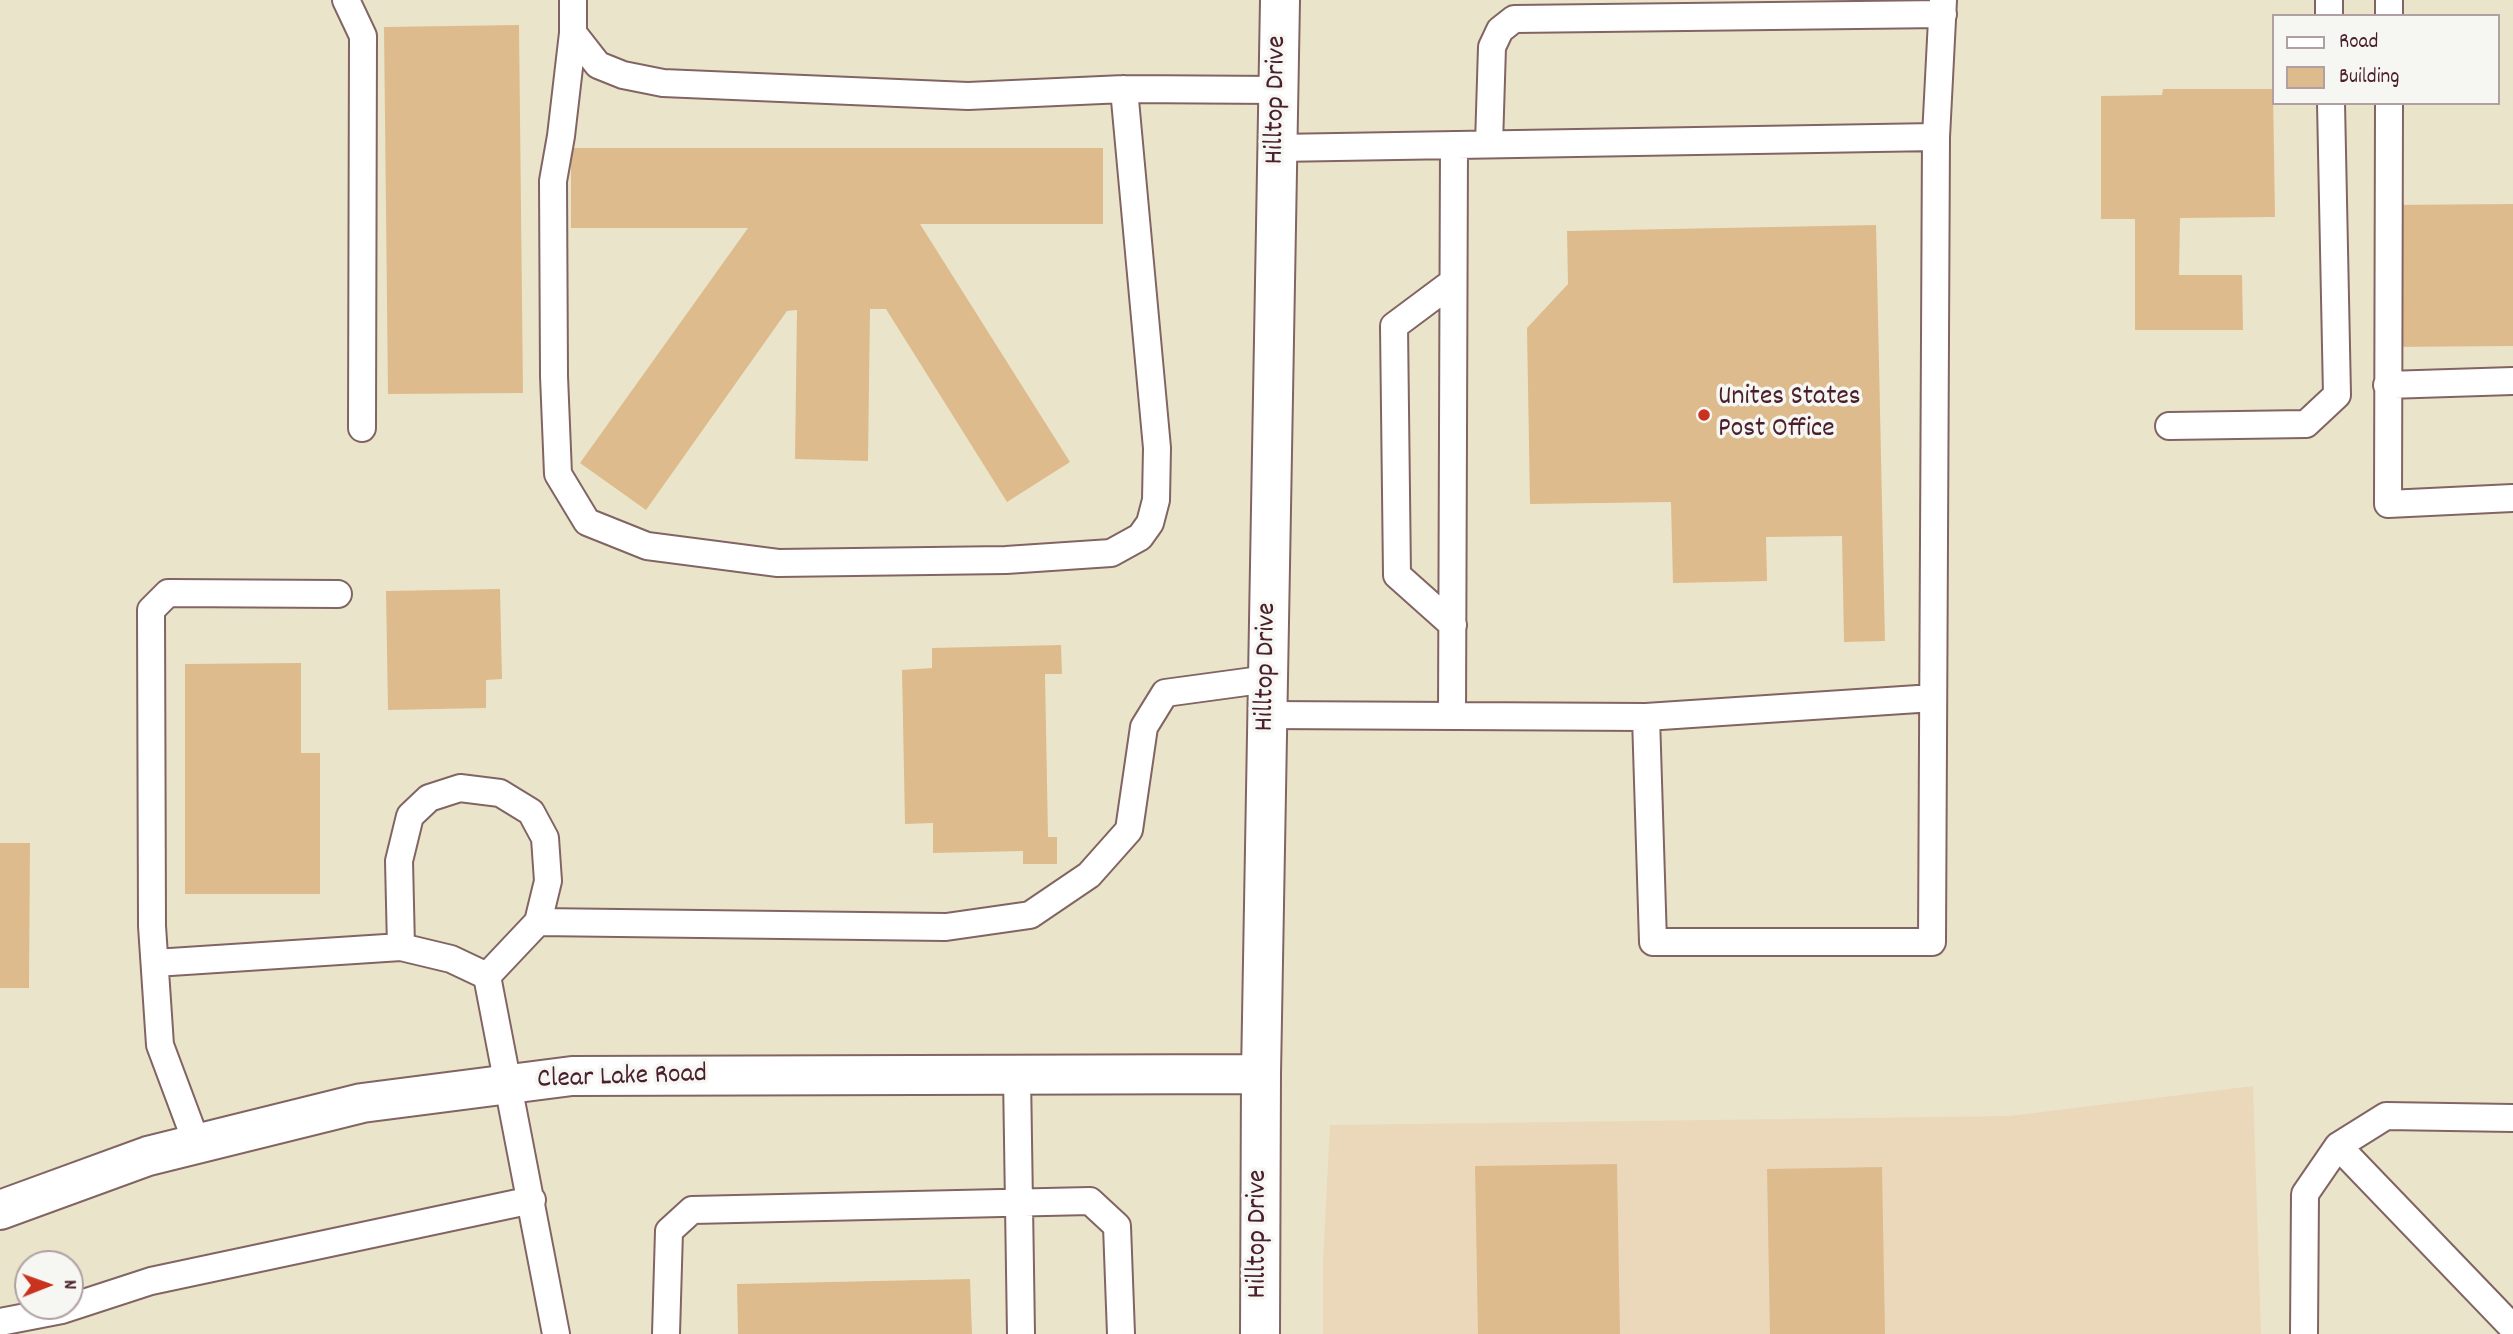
<!DOCTYPE html>
<html>
<head>
<meta charset="utf-8">
<style>
  body { margin:0 }
  #map { position:relative; width:2513px; height:1334px; overflow:hidden; background:#eae5ca; font-family:Dekko,sans-serif }
  canvas { display:block }
  .legend { position:absolute; left:2272px; top:14px; width:228px; height:91px; box-sizing:border-box; background:#f6f6f2; border:2px solid #b1a0a2; margin:0; padding:9px 12px; list-style:none; font-size:21px; color:#4a1f2b }
  .legend li { display:flex; align-items:center; gap:14px; height:35px }
  .legend b { width:35px; border:2px solid #b1a0a2 }
  .north { position:absolute; left:14px; top:1250px; width:70px; height:70px; box-sizing:border-box; background:#f6f6f2; border:2px solid #b1a0a2; border-radius:50%; rotate:89deg; font-size:19px; font-weight:700; line-height:28px; text-align:center; color:#4a1f2b }
  .north::after { content:''; display:block; margin:auto; width:24px; height:32px; background:#c8321e; clip-path:polygon(50% 0,100% 100%,50% 72%,0 100%) }
</style>
</head>
<body>
<div id="map">
<canvas width="2513" height="1334"></canvas>
<ul class="legend">
<li><b style="height:9px;background:#fff"></b>Road</li>
<li><b style="height:19px;background:#debb8c"></b>Building</li>
</ul>
<div class="north">N</div>
</div>
<script>
const c = document.querySelector('canvas').getContext('2d');
c.lineJoin = 'round';
function fillPath(path, color) {
  c.fillStyle = color;
  c.fill(path, 'evenodd');
}
function toPath(rows) {
  const path = new Path2D();
  for (const r of rows) {
    path.moveTo(r[0], r[1]);
    for (let i = 2; i < r.length; i += 2) path.lineTo(r[i], r[i + 1]);
  }
  return path;
}
function trace(path, color, width, dash) {
  c.strokeStyle = color;
  c.lineWidth = width;
  c.lineCap = dash ? 'butt' : 'round';
  c.setLineDash(dash || []);
  c.stroke(path);
}
function label(font, color, halo, rows, align = 'center') {
  c.font = font + ' Dekko,sans-serif';
  c.lineWidth = 7;
  c.setLineDash([]);
  c.textBaseline = 'middle';
  c.strokeStyle = halo;
  c.fillStyle = color;
  for (const [text, x, y, turn = 0] of rows) {
    c.save();
    c.translate(x, y);
    c.rotate((+turn || 0) * Math.PI / 180);
    c.textAlign = isNaN(turn) ? turn : align;
    if (halo) c.strokeText(text, 0, 0);
    c.fillText(text, 0, 0);
    c.restore();
  }
}
fillPath(toPath([
  [2253,1086,2261,1334,1323,1334,1323,1261,1330,1125,2009,1116]
]), '#ebd8ba');
fillPath(toPath([
  [519,25,523,393,388,394,384,27],
  [2163,89,2273,89,2275,217,2180,218,2179,275,2242,275,2243,330,2135,330,2135,219,2101,219,2101,96,2162,95],
  [571,148,1103,148,1103,224,920,224,1070,462,1007,502,886,309,870,309,868,461,795,459,797,310,787,311,646,510,580,463,748,228,571,228],
  [2513,204,2513,346,2390,347,2388,205],
  [1876,225,1885,641,1844,642,1842,536,1766,537,1767,581,1673,583,1671,502,1530,504,1527,328,1568,284,1567,231],
  [500,589,502,679,486,680,486,708,388,710,386,591],
  [1061,645,1062,674,1045,674,1048,837,1057,837,1057,864,1023,864,1023,851,933,853,933,823,905,824,902,670,932,668,932,648],
  [301,663,301,753,320,753,320,894,185,894,185,664],
  [0,843,30,843,29,988,0,988],
  [1617,1164,1620,1334,1478,1334,1475,1166],
  [1882,1167,1885,1334,1770,1334,1767,1169],
  [970,1279,972,1334,738,1334,737,1284]
]), '#debb8c');
const lane = toPath([
  [346,0,363,36,362,428],
  [573,0,573,33,598,65,623,75,663,83,968,96,1124,89,1279,90],
  [2329,0,2329,16],
  [2389,16,2389,0],
  [573,33,561,136,553,181,554,376,558,474,587,522,647,546,778,563,1006,560,1111,553,1140,537,1150,523,1156,500,1157,448,1124,89],
  [2389,103,2388,504,2513,498],
  [1489,144,1492,47,1500,30,1514,19,1943,14],
  [1277,148,1936,137],
  [2387,385,2513,381],
  [2169,426,2306,424,2337,395,2331,103],
  [1453,625,1397,575,1394,326,1453,282],
  [1267,715,1646,717,1653,942,1932,942,1936,137,1943,0],
  [1452,716,1454,145],
  [1646,717,1933,698],
  [538,922,946,927,1030,915,1089,875,1129,830,1144,727,1165,693,1268,679],
  [401,947,399,861,410,816,429,798,460,788,500,793,531,812,545,838,548,881,538,922,487,976],
  [155,963,401,947,451,959,487,976,556,1334],
  [1017,1075,1021,1334],
  [197,1144,160,1045,152,926,151,610,168,593,338,594],
  [2338,1146,2513,1328],
  [0,1322,62,1310,151,1281,532,1200],
  [666,1334,669,1231,692,1210,1090,1201,1117,1226,1121,1334],
  [2304,1334,2305,1194,2338,1146,2386,1116,2513,1118]
]);
const street = toPath([
  [0,1210,148,1156,362,1103,572,1076,1261,1074],
  [1260,1334,1261,1074,1280,0]
]);
trace(lane, '#826463', 30);
trace(street, '#826463', 42);
trace(lane, '#fff', 26);
trace(street, '#fff', 38);
for (const [x, y, r, color] of [
  [1704,415,7,"#c8321e"]
]) {
  const dot = new Path2D();
  dot.arc(x, y, r, 0, 2 * Math.PI);
  c.fillStyle = color;
  c.fill(dot);
  trace(dot, '#f6f6f2', 2.5);
}
label('28px', '#4a1f2b', '#f6f6f2', [
  ["Hilltop Drive",1278,100,-89],
  ["Hilltop Drive",1268,667,-89],
  ["Clear Lake Road",622,1079,-2],
  ["Hilltop Drive",1260,1234,-90]
]);
label('28px', '#4a1f2b', '#f6f6f2', [
  ["Unites States",1718,399],
  ["Post Office",1718,431]
], 'left');
</script>
</body>
</html>
